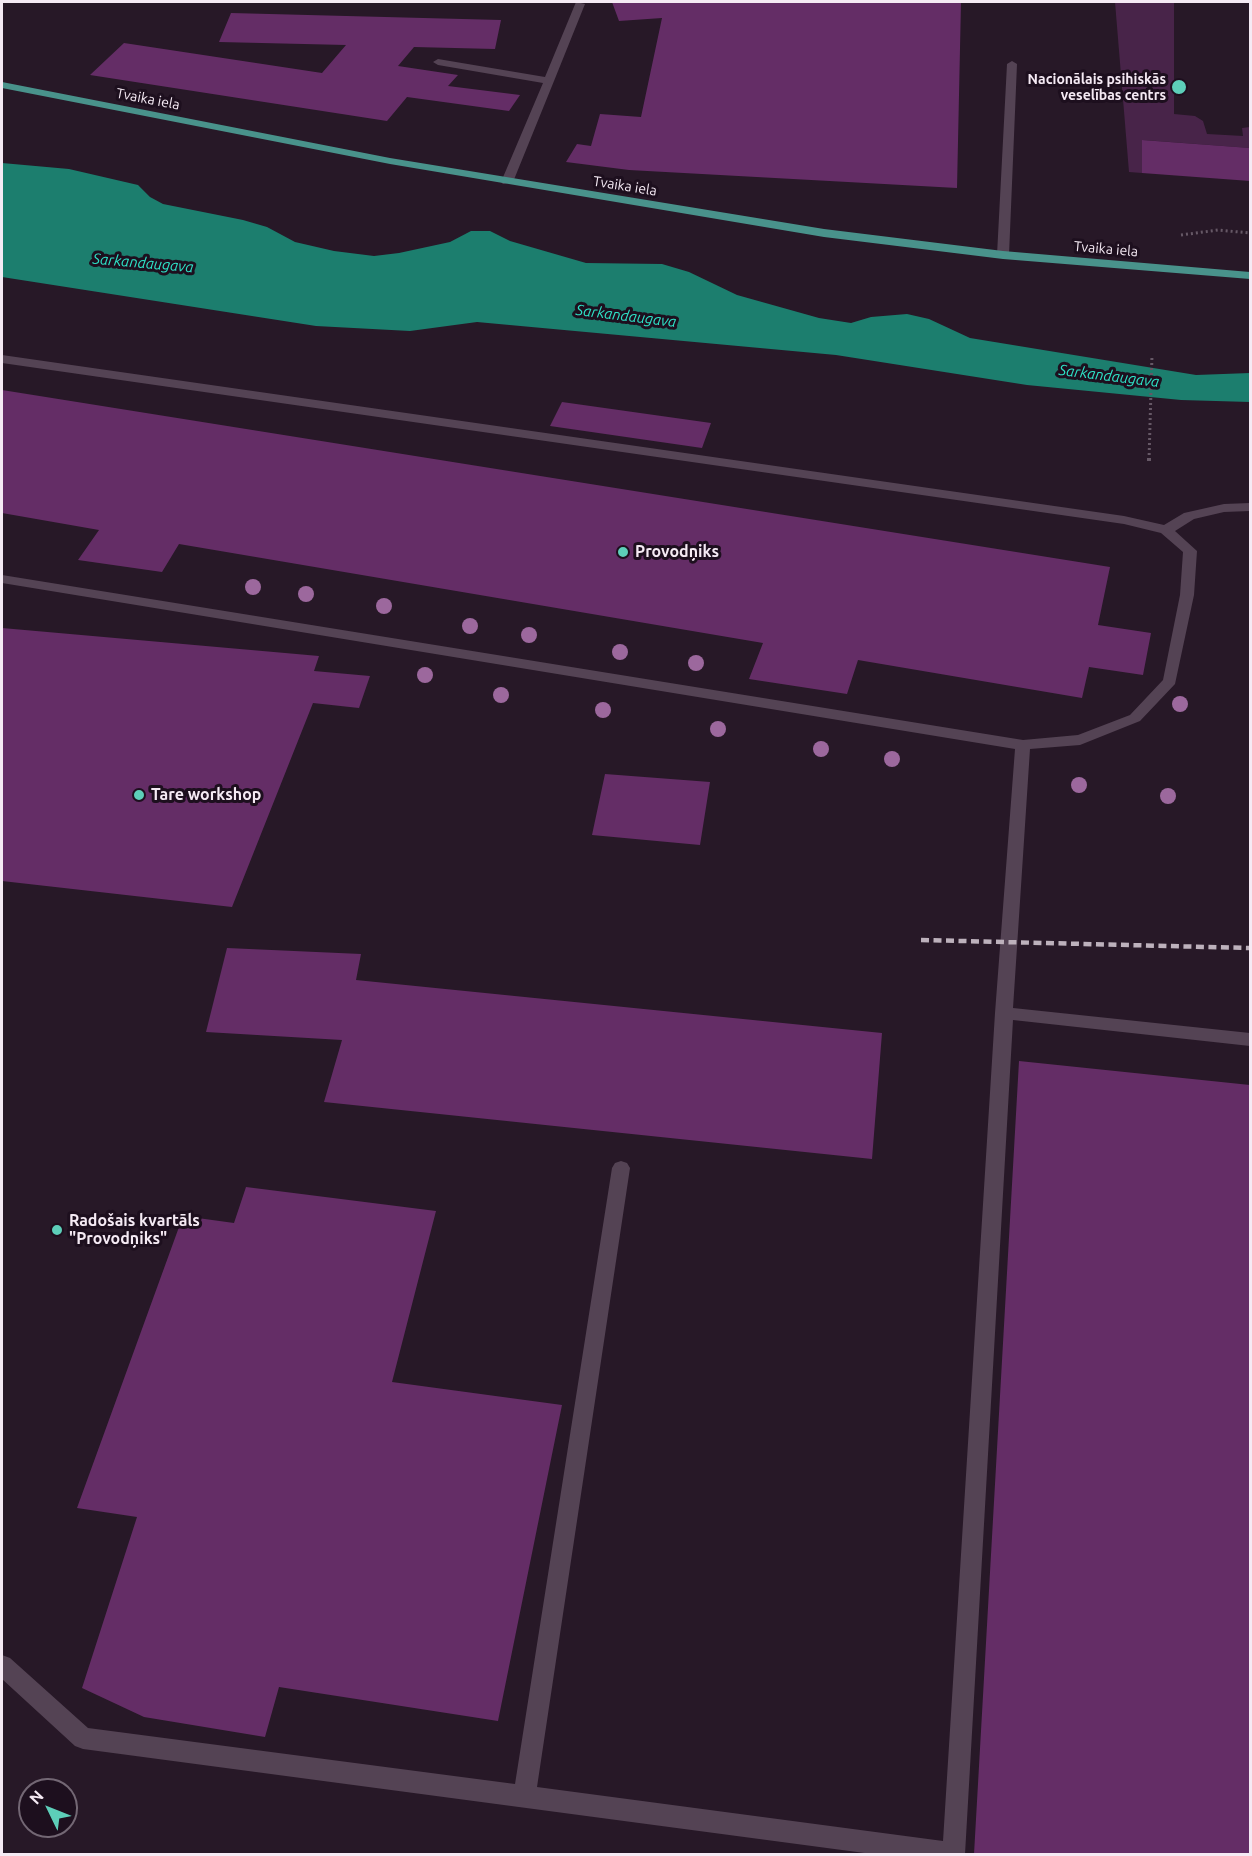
<!DOCTYPE html>
<html>
<head>
<meta charset="utf-8">
<style>
  body { margin:0 }
  #map { position:relative; width:1252px; height:1856px; overflow:hidden; background:#271827; font-family:Ubuntu,sans-serif }
  canvas { display:block }
  .frame { position:absolute; inset:0; border:3px solid #f5eaf4; pointer-events:none }
  .north { position:absolute; left:18px; top:1778px; width:60px; height:60px; box-sizing:border-box; background:#1d0f1e; border:2px solid #736774; border-radius:50%; rotate:313deg; font-size:16px; font-weight:700; line-height:24px; text-align:center; color:#f5eaf4 }
  .north::after { content:''; display:block; margin:auto; width:21px; height:27px; background:#5dceb9; clip-path:polygon(50% 0,100% 100%,50% 72%,0 100%) }
</style>
</head>
<body>
<div id="map">
<canvas width="1252" height="1856"></canvas>
<div class="frame"></div>
<div class="north">N</div>
</div>
<script>
const c = document.querySelector('canvas').getContext('2d');
c.lineJoin = 'round';
function fillPath(path, color) {
  c.fillStyle = color;
  c.fill(path, 'evenodd');
}
function toPath(rows) {
  const path = new Path2D();
  for (const r of rows) {
    path.moveTo(r[0], r[1]);
    for (let i = 2; i < r.length; i += 2) path.lineTo(r[i], r[i + 1]);
  }
  return path;
}
function trace(path, color, width, dash) {
  c.strokeStyle = color;
  c.lineWidth = width;
  c.lineCap = dash ? 'butt' : 'round';
  c.setLineDash(dash || []);
  c.stroke(path);
}
function label(font, color, halo, rows, align = 'center') {
  c.font = font + ' Ubuntu,sans-serif';
  c.lineWidth = 6;
  c.setLineDash([]);
  c.textBaseline = 'middle';
  c.strokeStyle = halo;
  c.fillStyle = color;
  for (const [text, x, y, turn = 0] of rows) {
    c.save();
    c.translate(x, y);
    c.rotate((+turn || 0) * Math.PI / 180);
    c.textAlign = isNaN(turn) ? turn : align;
    if (halo) c.strokeText(text, 0, 0);
    c.fillText(text, 0, 0);
    c.restore();
  }
}
fillPath(toPath([
  [1115,2,1174,2,1174,114,1195,116,1203,121,1207,134,1243,136,1242,128,1250,127,1250,148,1143,140,1142,173,1129,172]
]), '#482449');
fillPath(toPath([
  [2,163,69,169,138,185,150,197,163,204,243,220,267,227,295,242,334,251,374,256,399,253,450,242,471,231,490,231,510,241,586,263,662,264,689,272,737,295,819,318,851,323,871,317,907,314,929,319,970,338,1196,375,1250,373,1250,402,1181,400,1027,385,836,355,477,322,410,331,316,326,2,277]
]), '#1c7e6e');
fillPath(toPath([
  [612,2,961,2,957,188,629,170,566,162,577,144,591,146,600,114,641,117,662,18,619,21],
  [231,13,501,20,495,49,414,47,398,66,458,75,448,86,520,95,509,111,407,97,387,121,90,75,124,43,322,73,346,45,219,42],
  [1142,140,1250,148,1250,181,1142,173],
  [2,390,1110,567,1098,625,1151,633,1143,675,1089,667,1082,698,858,660,847,694,749,679,763,643,179,544,162,572,78,560,99,530,2,513],
  [562,402,711,423,702,448,550,426],
  [2,628,319,656,314,671,370,676,359,708,313,703,232,907,2,881],
  [605,774,710,782,700,845,592,835],
  [227,948,361,954,356,980,882,1033,872,1159,324,1102,342,1040,206,1032],
  [1019,1061,1250,1085,1250,1854,974,1854],
  [246,1187,436,1211,392,1382,562,1405,498,1721,279,1687,265,1737,144,1717,82,1688,137,1517,77,1508,183,1216,234,1223]
]), '#642d66');
trace(toPath([
  [1181,235,1218,230,1250,233],
  [1149,460,1152,355]
]), '#665866', 3, [2, 3]);
trace(toPath([
  [1149,461,1149,458]
]), '#665866', 4, [3, 4.5]);
fillPath(toPath([
  [576,2,585,4,554,81,513,182,503,184,501,182,543,83,438,65,433,62,438,59,545,77,576,2],
  [1012,61,1017,64,1009,255,1003,259,997,255,1007,64,1012,61],
  [2,355,1124,516,1164,525,1184,513,1224,504,1250,503,1250,511,1224,512,1194,519,1175,531,1197,551,1194,595,1175,684,1140,721,1080,745,1030,749,1013,1008,1250,1033,1250,1046,1013,1020,965,1854,872,1854,83,1749,75,1746,2,1679,2,1655,10,1658,88,1728,515,1784,612,1168,615,1163,621,1161,627,1163,630,1168,537,1787,943,1841,995,1013,1015,749,2,583,2,575,1023,740,1078,735,1130,715,1163,680,1180,595,1183,552,1161,533,1124,524,2,363,2,355]
]), '#544354');
fillPath(toPath([
  [2,82,390,158,824,229,1003,251,1250,272,1250,279,1003,259,824,237,390,164,2,88,2,82]
]), '#49928b');
trace(toPath([
  [921,940,1250,948]
]), '#bdb1bc', 4.5, [8, 4.5]);
c.fillStyle = '#9c689d';
for (const [x, y] of [
  [253,587],
  [306,594],
  [384,606],
  [470,626],
  [529,635],
  [620,652],
  [696,663],
  [425,675],
  [501,695],
  [1180,704],
  [603,710],
  [718,729],
  [821,749],
  [892,759],
  [1079,785],
  [1168,796]
]) {
  c.beginPath();
  c.arc(x, y, 8, 0, 2 * Math.PI);
  c.fill();
}
for (const [x, y, r, color] of [
  [1179,87,8,"#5dceb9"],
  [623,552,6,"#5dceb9"],
  [139,795,6,"#5dceb9"],
  [57,1230,6,"#5dceb9"]
]) {
  const dot = new Path2D();
  dot.arc(x, y, r, 0, 2 * Math.PI);
  c.fillStyle = color;
  c.fill(dot);
  trace(dot, '#1d0f1e', 2);
}
label('bold 14px', '#f5eaf4', '#1d0f1e', [
  ["Nacionālais psihiskās",1166,79],
  ["veselības centrs",1166,95]
], 'right');
label('14px', '#f5eaf4', '#1d0f1e', [
  ["Tvaika iela",148,99,11],
  ["Tvaika iela",625,186,9],
  ["Tvaika iela",1106,249,5]
]);
label('italic 15px', '#2ee2c6', '#1d0f1e', [
  ["Sarkandaugava",143,263,5],
  ["Sarkandaugava",626,316,7],
  ["Sarkandaugava",1109,376,7]
]);
label('bold 16px', '#f5eaf4', '#1d0f1e', [
  ["Provodņiks",635,552],
  ["Tare workshop",151,795],
  ["Radošais kvartāls",69,1221],
  ["\"Provodņiks\"",69,1239]
], 'left');
</script>
</body>
</html>
